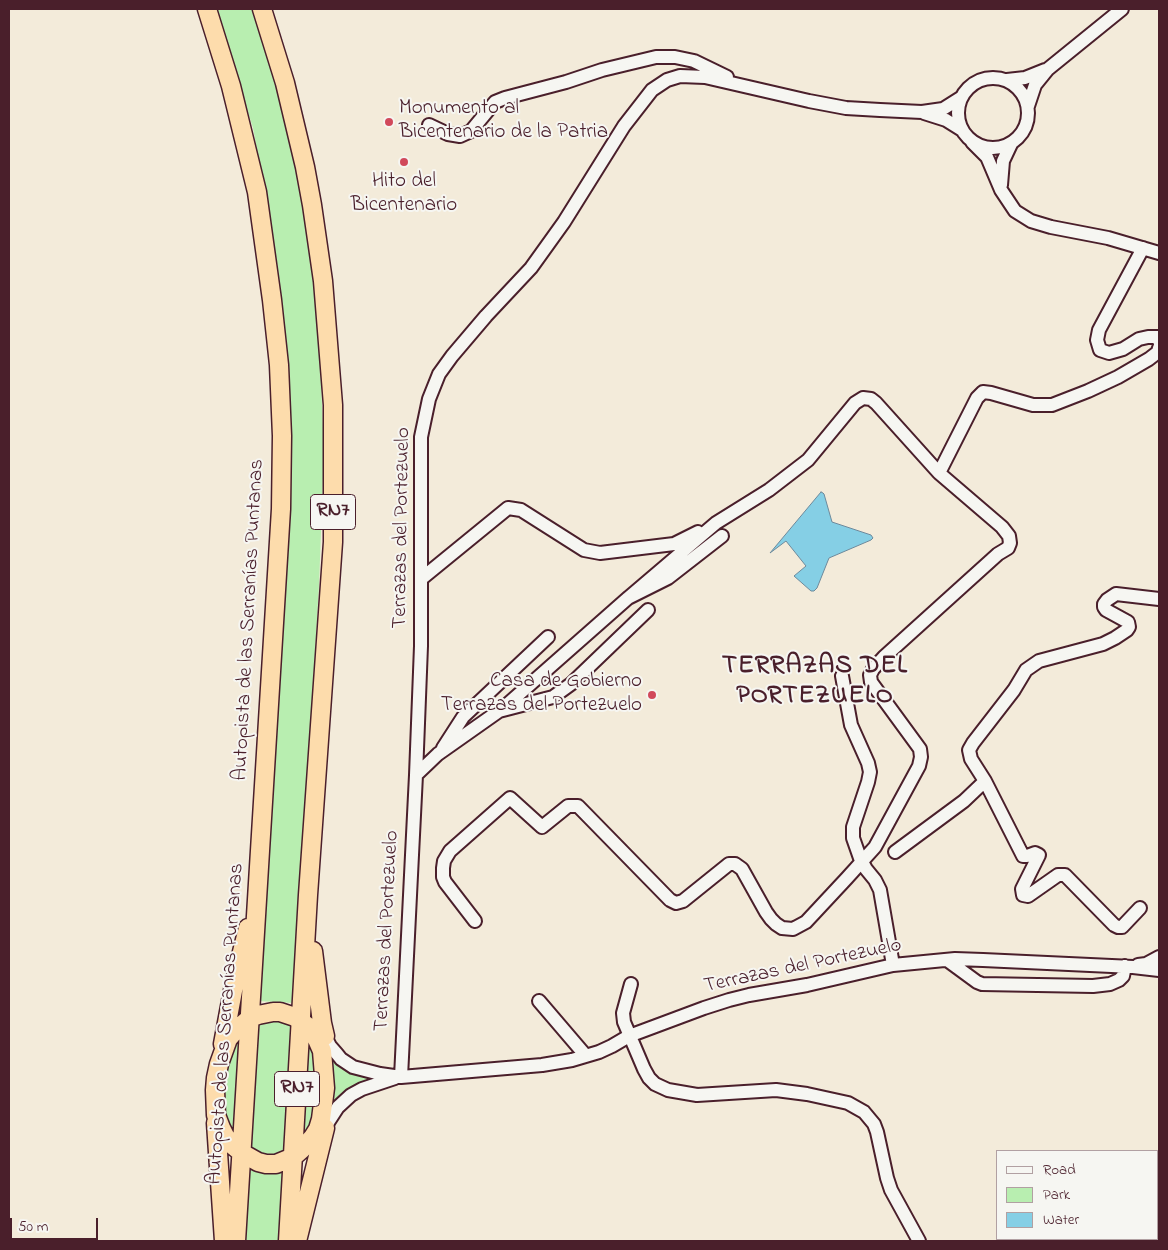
<!DOCTYPE html>
<html>
<head>
<meta charset="utf-8">
<style>
  body { margin:0 }
  #map { position:relative; width:1168px; height:1250px; overflow:hidden; background:#f3ebda; font-family:"Indie Flower",sans-serif }
  canvas { display:block }
  .frame { position:absolute; inset:0; border:10px solid #4a1f2b; pointer-events:none }
  .legend { position:absolute; left:996px; top:1150px; width:162px; height:90px; box-sizing:border-box; background:#f6f6f2; border:1px solid #b1a0a2; margin:0; padding:6px 9px; list-style:none; font-size:15px; color:#4a1f2b }
  .legend li { display:flex; align-items:center; gap:10px; height:25px }
  .legend b { width:25px; border:1px solid #b1a0a2 }
  .scale { position:absolute; left:10px; top:1218px; width:88px; height:22px; box-sizing:border-box; border:2px solid #4a1f2b; border-top:0; padding-left:6px; font-size:15px; line-height:18px; white-space:nowrap; color:#4a1f2b; -webkit-text-stroke:4px #f6f6f2; paint-order:stroke }
</style>
</head>
<body>
<div id="map">
<canvas width="1168" height="1250"></canvas>
<div class="frame"></div>
<ul class="legend">
<li><b style="height:6px;background:#f6f6f2"></b>Road</li>
<li><b style="height:14px;background:#b8eeb0"></b>Park</li>
<li><b style="height:14px;background:#85cfe5"></b>Water</li>
</ul>
<div class="scale">50 m</div>
</div>
<script>
const c = document.querySelector('canvas').getContext('2d');
c.lineJoin = 'round';
function fillPath(path, color) {
  c.fillStyle = color;
  c.fill(path, 'evenodd');
}
function toPath(rows) {
  const path = new Path2D();
  for (const r of rows) {
    if (r.length === 3) {
      path.moveTo(r[0] + r[2], r[1]);
      path.arc(r[0], r[1], r[2], 0, 2 * Math.PI);
      continue;
    }
    path.moveTo(r[0], r[1]);
    for (let i = 2; i < r.length; i += 2) path.lineTo(r[i], r[i + 1]);
  }
  return path;
}
function trace(path, color, width, dash) {
  c.strokeStyle = color;
  c.lineWidth = width;
  c.lineCap = dash ? 'butt' : 'round';
  c.setLineDash(dash || []);
  c.stroke(path);
}
function label(font, color, halo, rows, align = 'center') {
  c.font = font + ' "Indie Flower",sans-serif';
  c.lineWidth = 4;
  c.setLineDash([]);
  c.textBaseline = 'middle';
  c.strokeStyle = halo;
  c.fillStyle = color;
  for (const [text, x, y, turn = 0] of rows) {
    c.save();
    c.translate(x, y);
    c.rotate((+turn || 0) * Math.PI / 180);
    c.textAlign = isNaN(turn) ? turn : align;
    if (halo) c.strokeText(text, 0, 0);
    c.fillText(text, 0, 0);
    c.restore();
  }
}
fillPath(toPath([
  [215,9,253,9,269,55,307,215,319,336,324,451,319,586,294,1003,257,1001,285,599,291,442,278,268,253,128],
  [275,1018,295,1025,286,1154,276,1158,248,1151,256,1024],
  [241,1033,236,1138,225,1116,222,1105,224,1064],
  [307,1038,317,1054,316,1115,301,1142],
  [332,1054,370,1076,370,1083,328,1116,329,1061],
  [247,1163,286,1167,281,1241,243,1241]
]), '#b8eeb0');
const water = toPath([
  [821,492,823,493,824,494,832,522,871,535,873,538,871,540,829,558,817,588,814,591,811,591,794,576,806,566,786,541,770,553,821,492]
]);
fillPath(water, '#85cfe5');
trace(water, '#6d899b', 1);
trace(toPath([
  [1157,1181,1159,1177],
  [1142,1239,1143,1241]
]), '#85cfe5', 21);
const minor = toPath([
  [993,113,35],
  [1007,80,1025,78,1045,70],
  [1028,106,1035,85,1048,69,1122,9],
  [924,113,946,120,962,130],
  [429,125,448,134,460,136,471,131,495,102,505,98,566,82,602,70,656,57,675,57,694,61,727,77],
  [972,142,987,157,1001,190,1015,211,1031,221,1051,227,1108,238,1159,253],
  [1001,185,1003,161,1011,144],
  [1143,248,1099,330,1097,340,1100,350,1109,353,1123,349,1139,339,1148,337,1158,337,1159,341],
  [421,579,508,508,521,510,584,550,600,553,674,544,698,532],
  [628,598,716,523,769,490,808,460,855,403,863,398,871,399,876,403,939,473],
  [842,676,851,725,868,763,870,772,868,782,853,827,853,838,860,858,866,869,875,880,880,890,893,965],
  [501,710,628,598,668,578,722,536],
  [443,748,463,717,548,637],
  [416,775,438,754,499,711,553,697,571,684,648,610],
  [895,852,964,801,985,781],
  [1140,908,1122,927,1118,927,1114,925,1065,875,1058,875,1028,896,1023,895,1022,889,1039,855,1035,853,1027,856,1023,856,985,781,971,759,969,750,973,743,1014,690,1026,670,1039,661,1103,644,1115,638,1127,630,1129,627,1128,622,1106,610,1104,607,1104,604,1107,600,1116,594,1159,599],
  [475,921,445,882,443,877,443,868,444,861,450,851,510,798,542,827,568,806,578,806,670,900,676,903,683,901,729,864,735,864,742,869,766,912,771,919,776,924,782,928,793,929,806,922,847,878,875,847,919,766,921,757,920,749,871,682,870,675,873,669,884,657,998,554,1008,548,1010,543,1009,536,1002,527,939,473,977,398,983,392,991,393,1033,405,1052,405,1088,391,1118,377,1149,359,1158,352,1159,348],
  [947,960,977,982,982,984,1093,986,1110,984,1119,980,1123,976,1125,966],
  [1138,965,1146,964,1159,957],
  [631,984,623,1013,624,1022,644,1069,649,1078,655,1084,668,1090,697,1095,776,1090,807,1094,848,1103,864,1112,874,1124,877,1132,887,1178,891,1190,919,1241],
  [539,1001,586,1056],
  [325,1036,330,1046,337,1054,341,1059,353,1067,380,1074,401,1077,542,1065,572,1060,599,1052,612,1046,629,1036,704,1008,729,1000,749,995,807,985,893,965,955,959,983,960,1133,967,1159,970],
  [401,1077,412,855,416,775,421,646,421,437,429,399,439,374,452,356,486,316,531,268,564,222,624,126,652,90,667,80,680,76,705,77,809,101,846,108,880,110,922,112,943,109,962,97],
  [325,1127,338,1107,351,1095,362,1089,395,1078]
]);
const highway = toPath([
  [207,9,231,86,257,192,272,300,279,365,282,436,281,509,236,1241],
  [262,9,285,83,305,167,312,205,323,281,333,405,333,542,308,895,288,1241],
  [313,951,322,1023,325,1036,318,1039],
  [273,1012,280,1012,295,1017,311,1029,315,1035,322,1051,325,1088,321,1119,318,1129,313,1137,302,1149,293,1157,276,1164,266,1164,258,1162,242,1153,230,1143,225,1136,221,1128,216,1115,215,1090,216,1078,219,1064,228,1039,234,1032,250,1018,258,1015,273,1012],
  [223,1044,235,980,248,928],
  [216,1123,224,1241],
  [297,1241,325,1128]
]);
trace(minor, '#4a1f2b', 16);
trace(highway, '#4a1f2b', 21);
trace(minor, '#f6f6f2', 12);
trace(highway, '#fddcac', 18);
for (const [x, y, r, color] of [
  [389,122,5,"#d1495b"],
  [404,162,5,"#d1495b"],
  [652,695,5,"#d1495b"]
]) {
  const dot = new Path2D();
  dot.arc(x, y, r, 0, 2 * Math.PI);
  c.fillStyle = color;
  c.fill(dot);
  trace(dot, '#f6f6f2', 2);
}
for (const [x, y, w] of [
  [333,512,45],
  [297,1089,45]
]) {
  const box = new Path2D();
  box.roundRect(x - w / 2, y - 17.5, w, 35, 4);
  c.fillStyle = '#f6f6f2';
  c.fill(box);
  trace(box, '#4a1f2b', 1);
}
label('bold 20px', '#4a1f2b', null, [
  ["RN7",333,512],
  ["RN7",297,1089]
]);
label('21px', '#4a1f2b', '#f6f6f2', [
  ["Monumento al",399,110],
  ["Bicentenario de la Patria",399,134],
  ["Hito del",404,183,"center"],
  ["Bicentenario",404,207,"center"],
  ["Casa de Gobierno",642,683,"right"],
  ["Terrazas del Portezuelo",642,707,"right"]
], 'left');
label('21px', '#4a1f2b', '#f6f6f2', [
  ["Terrazas del Portezuelo",403,528,-89],
  ["Autopista de las Serranías Puntanas",250,620,-87],
  ["Terrazas del Portezuelo",388,931,-87],
  ["Terrazas del Portezuelo",803,967,-12],
  ["Autopista de las Serranías Puntanas",227,1024,-86]
]);
c.letterSpacing = '1px';
label('bold 26px', '#4a1f2b', '#f6f6f2', [
  ["TERRAZAS DEL",815,668],
  ["PORTEZUELO",815,698]
]);
c.letterSpacing = '0px';
</script>
</body>
</html>
